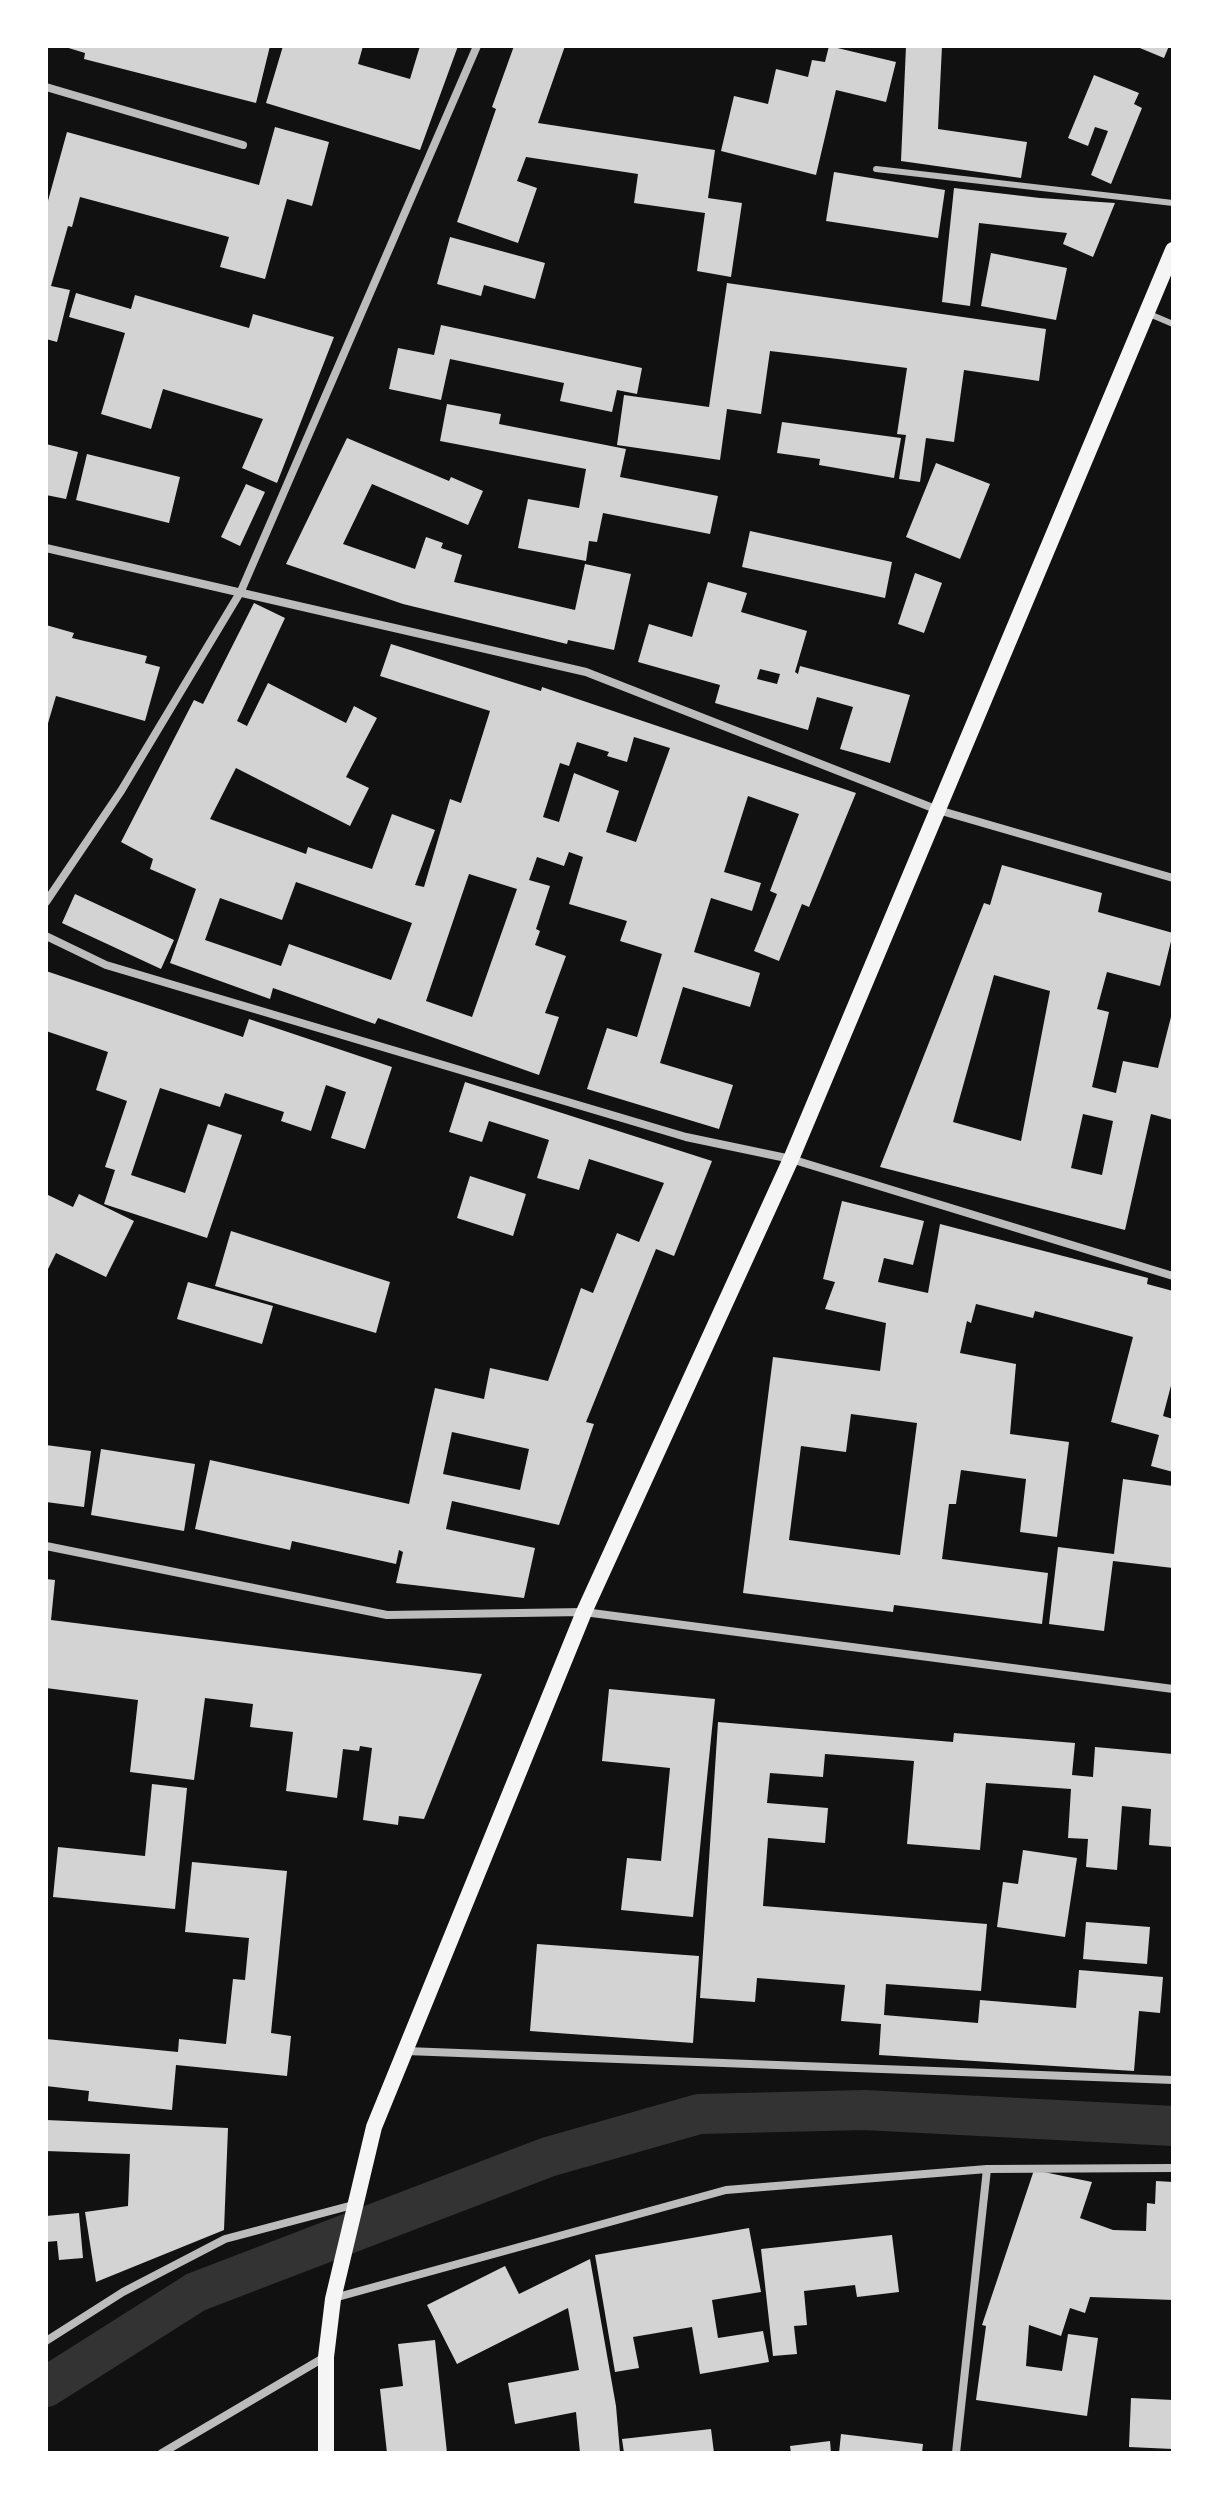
<!DOCTYPE html>
<html>
<head>
<meta charset="utf-8">
<style>
  body { margin:0 }
  #map { position:relative; width:1219px; height:2499px; overflow:hidden; background:#111; font-family:Raleway,sans-serif }
  canvas { display:block }
  .frame { position:absolute; inset:0; border:48px solid #fff; pointer-events:none }
</style>
</head>
<body>
<div id="map">
<canvas width="1219" height="2499"></canvas>
<div class="frame"></div>
</div>
<script>
const c = document.querySelector('canvas').getContext('2d');
c.lineJoin = 'round';
function toPath(rows) {
  const path = new Path2D();
  for (const r of rows) {
    path.moveTo(r[0], r[1]);
    for (let i = 2; i < r.length; i += 2) path.lineTo(r[i], r[i + 1]);
  }
  return path;
}
function trace(path, color, width, dash) {
  c.strokeStyle = color;
  c.lineWidth = width;
  c.lineCap = dash ? 'butt' : 'round';
  c.setLineDash(dash || []);
  c.stroke(path);
}
function fillPath(path, color) {
  c.fillStyle = color;
  c.fill(path, 'evenodd');
}
trace(toPath([
  [46,2387,196,2292,548,2157,699,2114,864,2110,1173,2126]
]), '#333', 40);
fillPath(toPath([
  [62,46,270,46,256,103,84,59,85,53],
  [283,46,363,46,358,64,410,79,420,46,458,46,420,150,266,103],
  [514,46,565,46,538,123,715,150,708,198,742,203,731,277,697,271,705,213,634,203,638,174,526,157,517,181,537,188,518,243,457,222,496,109,492,107],
  [829,46,896,62,886,102,836,90,816,175,721,151,734,96,768,104,776,69,808,77,812,60,825,62],
  [906,46,942,46,938,129,1027,142,1021,178,901,161],
  [1135,46,1169,46,1164,58],
  [1094,75,1139,93,1134,104,1142,108,1111,184,1091,175,1108,131,1095,127,1088,146,1068,138],
  [275,127,329,142,312,206,287,199,265,279,220,267,229,237,80,197,72,227,68,226,51,286,70,290,57,342,46,339,46,208,67,132,259,185],
  [834,172,945,190,938,238,826,221],
  [954,188,1040,198,1115,203,1093,257,1063,244,1067,233,979,223,970,306,942,302],
  [450,237,545,263,535,299,484,285,481,296,437,284],
  [991,253,1067,268,1056,320,981,306],
  [727,283,1046,329,1039,381,964,370,954,442,926,438,920,482,899,479,906,435,897,434,907,368,838,359,770,351,761,414,727,409,720,460,617,445,624,395,709,407],
  [76,293,131,309,135,295,249,328,253,314,334,337,277,483,242,468,263,419,163,389,151,429,101,414,125,333,69,317],
  [441,325,642,368,637,394,617,390,612,412,560,401,564,383,450,359,441,400,389,389,398,348,434,355],
  [447,404,501,414,499,424,626,449,620,477,718,496,710,534,603,513,597,542,589,541,586,561,518,548,528,499,579,508,586,469,440,441],
  [782,422,901,438,894,478,819,465,820,459,777,453],
  [347,438,449,481,451,477,483,491,468,525,372,484,343,544,415,569,426,537,443,543,441,548,462,555,454,582,575,610,585,564,631,574,614,650,568,640,567,644,403,604,286,564],
  [46,444,78,452,66,499,46,495],
  [87,454,180,477,169,523,76,500],
  [936,463,990,484,960,559,906,537],
  [246,484,265,492,240,546,221,537],
  [750,531,892,562,885,598,742,567],
  [915,573,942,583,924,633,898,624],
  [708,582,747,593,741,612,807,631,795,672,798,674,800,666,910,695,890,763,840,749,853,707,817,697,808,730,715,703,720,685,638,662,649,624,692,637],
  [760,669,780,674,777,684,757,679],
  [254,603,285,618,237,721,247,726,268,683,346,723,354,706,377,718,346,777,369,788,350,826,236,768,210,819,306,854,308,847,372,869,392,814,435,830,415,885,424,887,450,799,461,803,490,711,380,676,391,644,541,691,542,687,856,793,809,907,802,904,779,961,754,951,777,894,770,891,799,814,748,796,724,872,761,883,752,911,711,898,694,952,760,973,750,1007,683,987,660,1063,733,1085,719,1129,587,1089,607,1028,637,1037,662,954,620,941,627,921,569,904,583,857,569,852,564,866,537,857,529,880,550,886,536,929,540,931,535,945,566,956,545,1013,559,1017,539,1075,378,1018,375,1024,273,988,270,999,170,963,196,889,150,869,153,859,121,842,194,700,203,704],
  [634,737,670,748,636,842,606,832,619,791,574,773,559,822,543,817,560,763,569,766,577,742,609,752,607,756,627,762],
  [469,874,517,889,472,1017,426,1001],
  [296,882,412,923,391,980,289,944,281,966,205,940,220,898,282,920],
  [46,625,74,633,72,638,147,656,145,663,160,667,145,721,56,696,46,730],
  [1002,865,1102,893,1098,912,1173,933,1160,986,1107,972,1097,1009,1109,1012,1092,1087,1116,1093,1123,1061,1158,1068,1173,1009,1173,1120,1151,1114,1125,1230,880,1167,984,903,990,905],
  [994,975,1050,991,1021,1141,953,1122],
  [1083,1114,1113,1121,1102,1175,1071,1168],
  [75,894,174,940,161,969,62,923],
  [46,971,243,1037,249,1019,392,1067,365,1149,331,1138,346,1092,326,1085,311,1131,281,1121,284,1112,225,1093,220,1107,160,1088,131,1175,185,1193,208,1124,242,1135,207,1238,104,1204,115,1170,105,1167,127,1101,96,1090,108,1052,46,1031],
  [465,1082,712,1161,674,1256,656,1249,586,1422,594,1424,559,1525,452,1501,446,1529,535,1548,524,1598,396,1583,403,1552,399,1550,396,1564,292,1541,290,1550,195,1529,210,1460,409,1504,435,1388,484,1399,490,1368,548,1381,581,1288,593,1293,617,1233,639,1242,664,1183,589,1159,579,1190,537,1178,549,1140,489,1121,482,1142,449,1132],
  [452,1432,529,1449,520,1490,443,1474],
  [470,1176,526,1194,513,1236,457,1218],
  [46,1194,73,1207,79,1194,134,1221,106,1277,56,1253,46,1273],
  [842,1201,924,1221,913,1265,884,1258,878,1282,928,1293,940,1224,1148,1278,1147,1284,1173,1291,1173,1378,1163,1416,1173,1419,1173,1472,1151,1466,1159,1435,1111,1422,1133,1337,1035,1311,1033,1318,976,1304,971,1323,967,1321,960,1353,1016,1364,1010,1434,1069,1442,1057,1537,1020,1532,1026,1479,961,1470,956,1504,949,1504,942,1559,1048,1573,1042,1624,894,1605,893,1612,743,1593,773,1357,880,1371,886,1323,825,1309,835,1282,823,1279],
  [851,1414,917,1423,900,1555,789,1540,801,1446,846,1452],
  [231,1231,390,1282,376,1333,215,1286],
  [188,1282,273,1306,262,1344,177,1319],
  [46,1445,91,1451,84,1507,46,1502],
  [101,1449,195,1464,184,1531,91,1515],
  [1123,1479,1173,1486,1173,1568,1113,1561,1104,1631,1049,1624,1058,1547,1114,1554],
  [46,1579,55,1580,51,1620,482,1674,424,1819,399,1816,398,1825,363,1820,372,1748,360,1746,359,1751,343,1749,337,1798,286,1791,293,1732,250,1727,253,1704,205,1698,194,1780,130,1772,138,1700,46,1688],
  [609,1689,715,1699,693,1917,621,1910,627,1858,661,1861,670,1768,602,1761],
  [718,1722,953,1742,954,1733,1075,1743,1072,1775,1093,1777,1095,1747,1173,1754,1173,1847,1149,1845,1151,1809,1122,1806,1117,1870,1086,1867,1088,1839,1068,1838,1071,1789,986,1783,980,1850,907,1844,914,1761,825,1754,823,1777,770,1773,767,1803,828,1808,825,1843,768,1838,763,1906,987,1924,981,1991,886,1984,884,2015,978,2023,980,2000,1076,2008,1079,1970,1163,1977,1160,2013,1139,2011,1134,2071,879,2055,881,2024,841,2021,845,1985,757,1978,755,2002,700,1998],
  [152,1784,187,1788,175,1909,53,1897,58,1847,145,1856],
  [1023,1850,1077,1858,1065,1937,997,1927,1003,1882,1018,1884],
  [192,1862,287,1871,271,2033,291,2036,287,2076,176,2065,172,2110,88,2101,89,2091,46,2086,46,2039,178,2052,179,2039,226,2044,233,1979,245,1980,249,1938,185,1932],
  [1086,1922,1150,1927,1147,1964,1083,1959],
  [537,1944,699,1956,693,2043,530,2031],
  [46,2120,228,2128,224,2230,96,2282,85,2212,128,2206,130,2154,46,2151],
  [1034,2170,1092,2182,1080,2218,1113,2230,1146,2231,1147,2203,1155,2204,1156,2181,1173,2182,1173,2300,1090,2297,1085,2313,1070,2308,1061,2336,1029,2325,1026,2366,1062,2371,1068,2334,1098,2338,1087,2416,976,2400,986,2326,982,2325],
  [79,2213,83,2258,59,2260,57,2241,46,2242,46,2216],
  [749,2228,761,2292,712,2300,718,2338,763,2331,769,2362,700,2374,692,2327,633,2337,639,2368,615,2372,595,2255],
  [892,2235,899,2292,857,2297,855,2285,804,2291,807,2325,794,2326,797,2354,773,2356,761,2249],
  [590,2259,616,2406,620,2453,580,2453,576,2412,515,2424,508,2383,579,2370,568,2308,457,2364,427,2305,505,2266,519,2294],
  [435,2340,447,2453,387,2453,380,2389,403,2386,398,2344],
  [1131,2398,1173,2400,1173,2449,1129,2447],
  [711,2429,714,2453,624,2453,622,2439],
  [841,2434,923,2444,922,2453,839,2453],
  [830,2441,831,2453,791,2453,790,2446]
]), '#d3d3d3');
trace(toPath([
  [876,169,1173,203],
  [1147,313,1173,324]
]), '#bcbcbc', 6);
trace(toPath([
  [46,87,243,145],
  [46,548,586,672,938,810,1173,878],
  [46,902,121,791,241,591,477,46],
  [46,936,106,965,686,1137,791,1159,1173,1276],
  [46,1546,387,1615,584,1612,1173,1689],
  [406,2051,1173,2080],
  [987,2169,1173,2168],
  [334,2298,726,2190,987,2169,956,2453],
  [46,2341,123,2292,225,2239,353,2205],
  [162,2453,325,2357]
]), '#bcbcbc', 8);
trace(toPath([
  [326,2453,326,2357,333,2299,374,2127,584,1612,791,1159,1173,250]
]), '#f5f5f5', 16);
</script>
</body>
</html>
